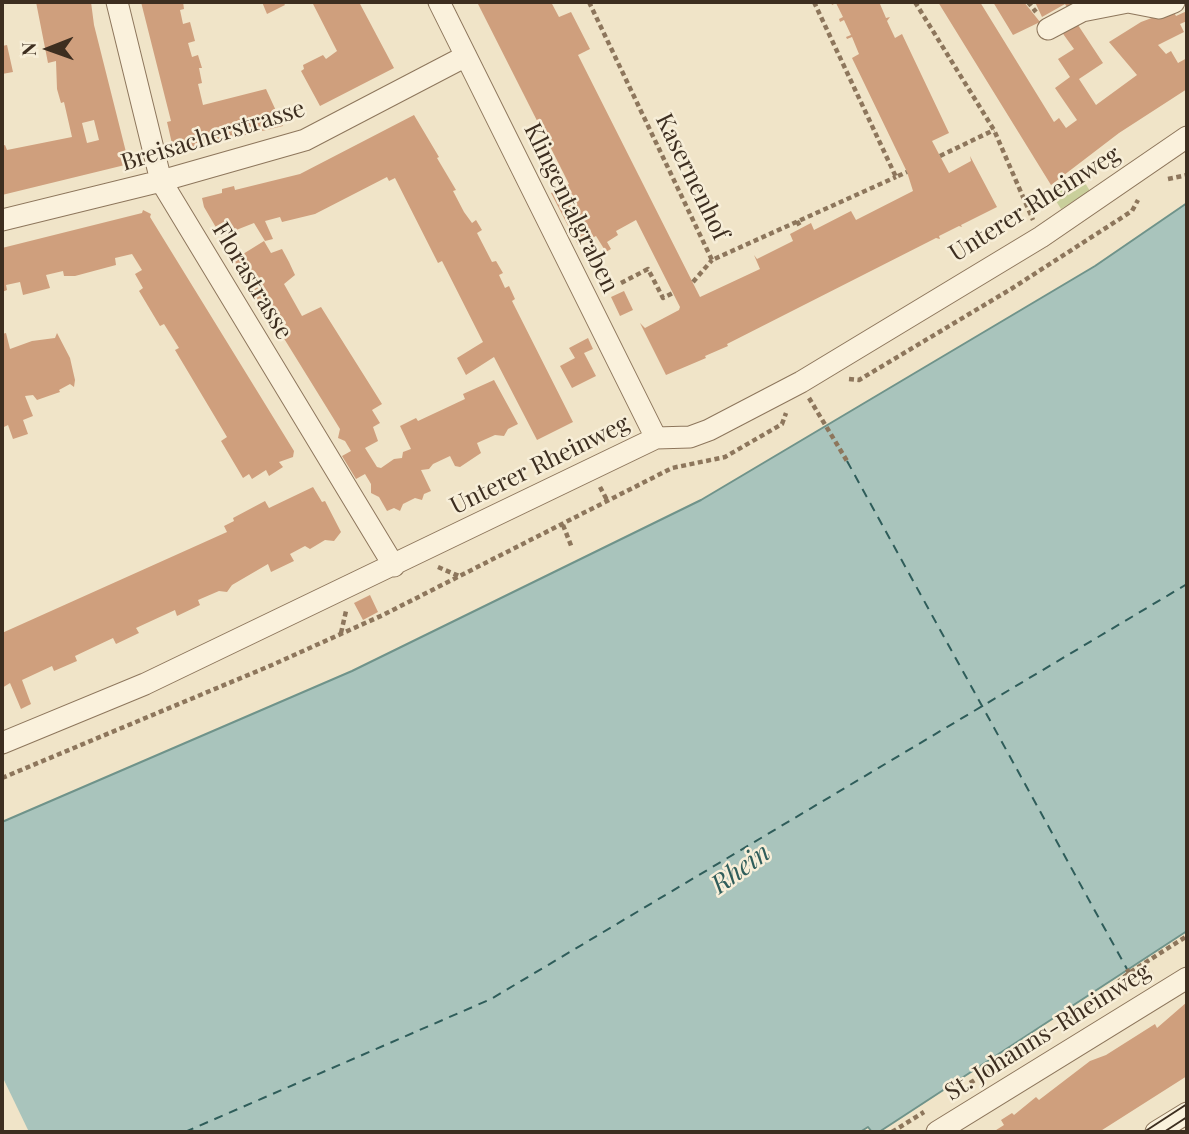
<!DOCTYPE html>
<html>
<head>
<meta charset="utf-8">
<style>
  body { margin:0 }
  #map { position:relative; width:1189px; height:1134px; overflow:hidden; background:#f0e4c8; font-family:"Playfair Display",serif }
  canvas { display:block }
  .frame { position:absolute; inset:0; border:4px solid #3d2e20; pointer-events:none }
  .north { position:absolute; left:14px; top:14px; width:70px; height:70px; -webkit-text-stroke:5px #f7eed8; paint-order:stroke; rotate:269deg; font-size:19px; font-weight:700; line-height:28px; text-align:center; color:#3d2e20 }
  .north::after { content:''; display:block; margin:auto; width:24px; height:32px; background:#3d2e20; clip-path:polygon(50% 0,100% 100%,50% 72%,0 100%) }
</style>
</head>
<body>
<div id="map">
<canvas width="1189" height="1134"></canvas>
<div class="frame"></div>
<div class="north">N</div>
</div>
<script>
const c = document.querySelector('canvas').getContext('2d');
c.lineJoin = 'round';
function fillPath(path, color) {
  c.fillStyle = color;
  c.fill(path, 'evenodd');
}
function toPath(rows) {
  const path = new Path2D();
  for (const r of rows) {
    path.moveTo(r[0], r[1]);
    for (let i = 2; i < r.length; i += 2) path.lineTo(r[i], r[i + 1]);
  }
  return path;
}
function trace(path, color, width, dash) {
  c.strokeStyle = color;
  c.lineWidth = width;
  c.lineCap = dash ? 'butt' : 'round';
  c.setLineDash(dash || []);
  c.stroke(path);
}
function label(font, color, halo, rows, align = 'center') {
  c.font = font + ' "Playfair Display",serif';
  c.lineWidth = 5;
  c.setLineDash([]);
  c.textBaseline = 'middle';
  c.strokeStyle = halo;
  c.fillStyle = color;
  for (const [text, x, y, turn = 0] of rows) {
    c.save();
    c.translate(x, y);
    c.rotate((+turn || 0) * Math.PI / 180);
    c.textAlign = isNaN(turn) ? turn : align;
    if (halo) c.strokeText(text, 0, 0);
    c.fillText(text, 0, 0);
    c.restore();
  }
}
fillPath(toPath([
  [1080,175,1090,191,1061,209,1051,193]
]), '#c9cf9b');
const water = toPath([
  [1187,203,1187,931,879,1132,872,1132,868,1127,860,1132,2,1132,2,822,352,671,701,500,1095,266,1187,203]
]);
fillPath(water, '#a9c4bc');
trace(water, '#6f938a', 2);
fillPath(toPath([
  [2,1076,29,1132,2,1132]
]), '#f0e4c8');
trace(toPath([
  [847,461,1127,969],
  [185,1132,491,999,1187,584]
]), '#2f5d5a', 2, [9, 7]);
fillPath(toPath([
  [36,2,91,2,94,25,129,164,2,195,2,146,5,145,7,150,72,137,64,102,61,103,57,89,56,61,48,63],
  [94,120,99,140,87,143,82,123],
  [141,2,183,2,184,9,180,10,183,24,190,22,195,41,188,43,192,57,198,55,202,68,199,68,202,83,198,84,203,105,266,89,283,126,178,151,177,147,173,148,167,122,171,121],
  [262,2,283,2,285,5,267,14],
  [312,2,359,2,394,68,320,106,301,71,304,69,303,65,323,55,326,59,337,51],
  [477,2,551,2,559,17,571,12,590,49,578,55,700,297,760,269,754,255,757,259,793,241,790,234,811,223,814,230,851,211,856,220,913,191,907,172,852,58,859,54,852,37,847,39,846,37,851,35,844,20,840,22,839,19,843,17,836,3,832,5,831,2,885,2,880,4,886,18,890,17,887,21,895,38,902,34,949,133,932,141,949,173,971,161,970,156,997,207,961,225,962,227,959,226,939,236,940,239,936,238,727,344,728,346,705,356,706,358,666,375,640,323,645,328,679,310,680,307,636,220,616,231,618,235,607,242,611,249,606,252,596,236,578,245,551,193,569,184],
  [938,2,980,2,1054,122,1059,118,1066,128,1077,120,1055,88,1070,77,1058,59,1074,49,1061,31,1076,22,1103,63,1079,79,1096,105,1137,75,1109,42,1141,22,1173,10,1176,16,1187,11,1187,21,1180,24,1184,32,1158,45,1166,54,1171,51,1178,63,1187,58,1187,89,1119,133,1051,185],
  [993,2,1024,2,1040,22,1013,35],
  [1035,2,1080,2,1067,7,1065,4,1042,17],
  [7,45,13,72,2,74,2,46],
  [414,115,439,157,437,158,456,190,453,191,464,212,472,223,476,220,482,230,477,233,492,262,496,261,503,273,499,275,505,288,509,286,515,299,512,301,573,422,537,440,494,357,466,375,457,358,483,342,442,261,438,263,395,178,389,181,387,177,315,214,282,222,280,217,265,221,273,239,265,241,254,223,221,236,204,207,202,198,222,193,222,189,234,186,235,190,300,174],
  [143,210,151,214,150,217,294,451,293,457,279,462,283,467,269,476,266,470,252,479,249,474,243,478,221,441,227,437,175,350,179,348,164,324,160,326,139,291,143,288,135,274,142,270,132,254,115,258,116,265,75,276,64,276,63,271,46,275,50,288,23,295,20,282,6,285,7,290,2,292,2,248,142,213],
  [264,241,271,253,282,249,289,262,295,275,284,284,302,316,321,307,382,404,372,410,380,423,373,427,378,441,365,448,377,467,381,468,394,459,402,458,403,452,411,449,400,426,416,418,418,421,465,399,463,394,494,380,518,424,508,429,504,436,495,435,477,443,481,453,460,467,455,466,450,456,433,464,429,469,421,470,431,491,424,494,422,500,415,498,403,504,400,511,394,508,387,511,379,497,371,493,371,484,365,474,356,479,342,456,351,451,345,441,338,438,340,429,267,311,262,310,243,272,234,263,235,259],
  [624,291,633,310,620,316,611,297],
  [6,333,10,349,32,341,55,338,57,333,70,358,75,380,74,387,70,384,59,390,60,392,37,400,33,395,25,396,33,416,23,420,28,434,13,439,8,425,2,428,2,334],
  [588,338,593,349,584,353,596,376,572,388,560,366,575,358,569,348],
  [313,487,322,502,325,501,341,532,334,541,325,540,310,549,305,546,290,554,294,561,271,572,268,564,232,585,227,592,219,591,198,600,200,605,177,616,175,610,136,628,139,633,116,644,113,638,75,656,77,661,54,671,52,666,22,680,31,704,21,709,10,683,2,688,2,633,227,532,224,526,234,521,233,518,265,501,269,508],
  [370,595,378,612,363,620,354,603],
  [1187,1002,1187,1076,1099,1132,993,1132,1004,1125,1001,1120,1012,1113,1014,1115,1036,1097,1039,1100,1090,1061,1106,1055,1155,1024,1157,1028]
]), '#cf9f7d');
const street = toPath([
  [117,2,161,181,394,566],
  [439,2,656,438],
  [1048,29,1082,11,1128,2,1159,8,1174,2],
  [2,220,161,181,305,140,466,56],
  [2,743,145,684,656,438,690,437,709,430,801,382,1041,237,1187,137],
  [937,1132,1187,978],
  [1156,1132,1187,1113]
]);
trace(street, '#8d765c', 23);
trace(toPath([
  [589,2,712,260,896,177],
  [814,2,896,177,907,172],
  [915,2,994,130,1033,220],
  [1028,2,1036,12],
  [940,156,994,130],
  [1168,179,1187,175],
  [797,221,801,228],
  [693,282,712,260],
  [621,283,648,269,663,298,673,293],
  [849,379,859,380,1011,289,1132,211,1138,200],
  [809,398,847,461],
  [600,487,608,502],
  [563,525,572,548],
  [438,567,459,576],
  [341,633,346,611],
  [2,778,272,665,383,615,672,468,725,457,782,424,786,413],
  [1127,969,1133,980,1153,972],
  [970,1083,1088,1007,1129,973,1187,936],
  [892,1132,924,1112]
]), '#8d765c', 4.5, [5, 3.5]);
trace(street, '#faf1dc', 21);
trace(toPath([
  [1144,1132,1187,1104],
  [1164,1132,1187,1117]
]), '#3d2e20', 2);
label('24px', '#3d2e20', '#f7eed8', [
  ["Breisacherstrasse",213,136,-17],
  ["Kasernenhof",692,177,64],
  ["Unterer Rheinweg",1035,204,-32],
  ["Klingentalgraben",571,208,64],
  ["Florastrasse",252,281,59],
  ["Unterer Rheinweg",540,465,-26],
  ["St. Johanns-Rheinweg",1048,1032,-32]
]);
label('italic 26px', '#2f5d5a', '#f7eed8', [
  ["Rhein",741,869,-36]
]);
</script>
</body>
</html>
